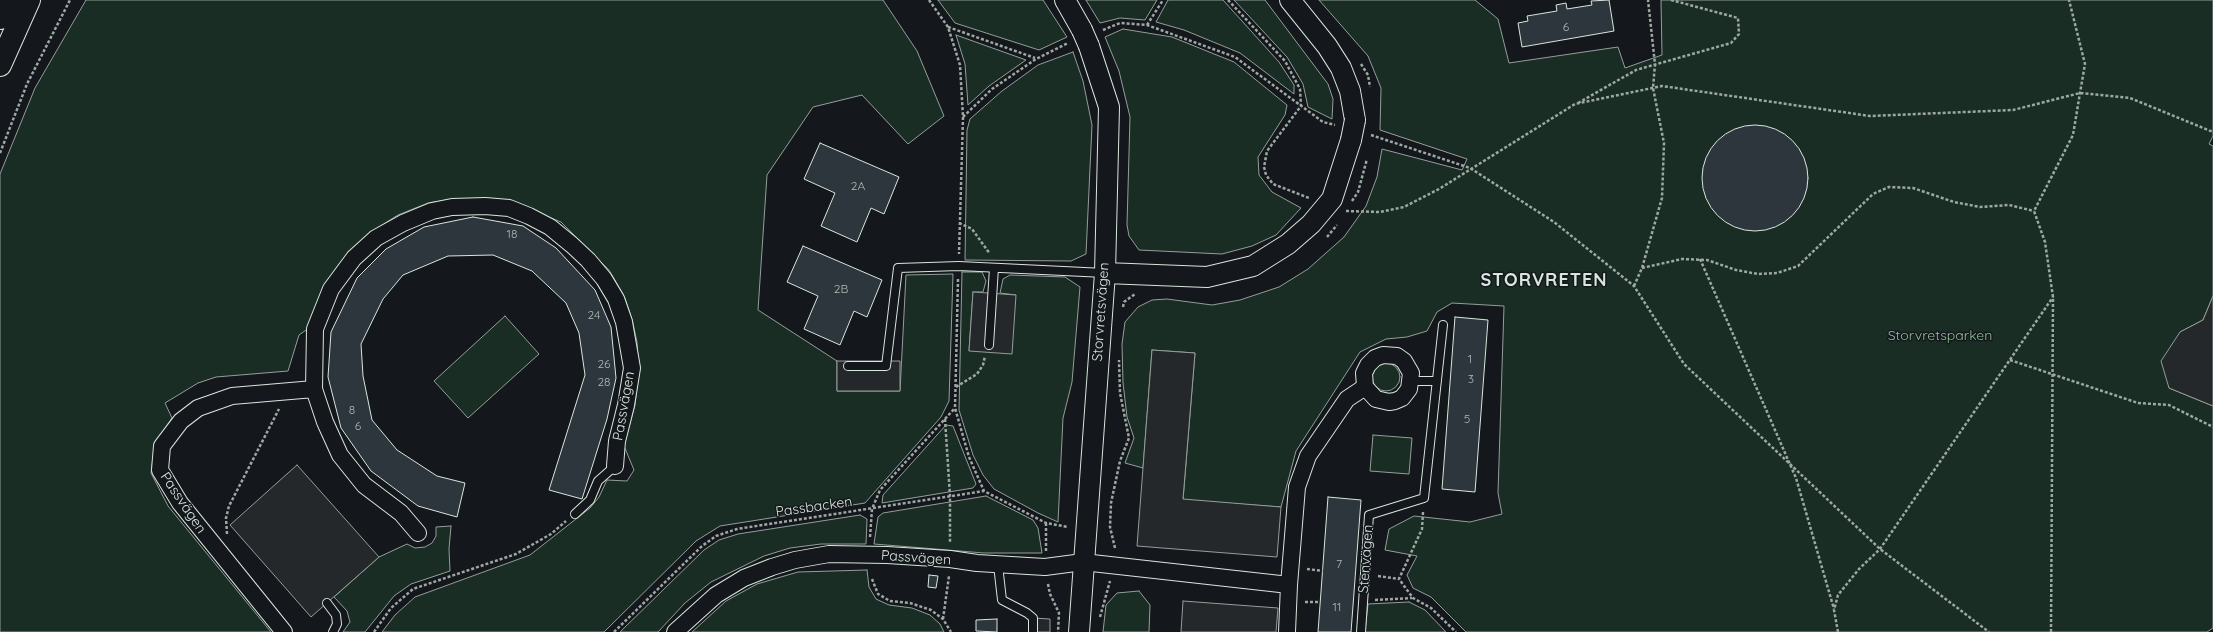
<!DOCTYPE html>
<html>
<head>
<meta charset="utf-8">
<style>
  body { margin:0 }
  canvas { display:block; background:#14181c }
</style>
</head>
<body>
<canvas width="2213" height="632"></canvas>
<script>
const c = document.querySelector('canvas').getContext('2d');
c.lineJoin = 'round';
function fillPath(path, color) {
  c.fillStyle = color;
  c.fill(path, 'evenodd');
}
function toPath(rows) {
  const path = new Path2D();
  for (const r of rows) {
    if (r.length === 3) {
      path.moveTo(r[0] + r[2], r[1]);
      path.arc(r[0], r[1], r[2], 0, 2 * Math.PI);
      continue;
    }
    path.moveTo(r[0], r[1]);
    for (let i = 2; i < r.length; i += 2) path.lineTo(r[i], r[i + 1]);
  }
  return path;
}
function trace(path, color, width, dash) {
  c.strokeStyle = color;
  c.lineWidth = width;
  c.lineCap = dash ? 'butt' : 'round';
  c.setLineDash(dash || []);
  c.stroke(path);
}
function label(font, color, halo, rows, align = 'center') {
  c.font = font + ' Quicksand,sans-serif';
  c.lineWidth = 3;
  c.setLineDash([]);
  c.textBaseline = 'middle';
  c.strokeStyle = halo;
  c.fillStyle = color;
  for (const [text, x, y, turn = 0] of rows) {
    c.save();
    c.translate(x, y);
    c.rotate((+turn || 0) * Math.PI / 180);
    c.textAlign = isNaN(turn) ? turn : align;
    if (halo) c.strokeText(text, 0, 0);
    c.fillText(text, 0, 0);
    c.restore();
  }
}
const green = toPath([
  [86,0,883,0,917,51,944,116,908,144,862,95,813,107,767,175,758,310,837,361,837,391,900,391,906,275,953,274,949,401,941,417,865,503,720,526,696,541,604,632,382,632,395,615,415,597,530,555,590,508,599,497,607,480,627,481,634,470,624,446,635,405,639,369,637,342,632,319,625,298,609,270,561,222,508,201,454,199,428,203,398,215,371,232,309,328,299,335,288,371,216,377,198,383,165,403,172,418,155,443,151,473,168,506,271,632,0,632,0,174,35,88,86,0],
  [938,0,1043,0,1067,37,1039,50,955,23,938,0],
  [1086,0,1157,0,1145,20,1120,18,1100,23,1086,0],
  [1168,0,1223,0,1279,62,1294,85,1294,94,1240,53,1184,30,1156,22,1168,0],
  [1234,0,1265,0,1328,84,1333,99,1332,119,1308,107,1303,84,1287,57,1234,0],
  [1319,0,1475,0,1498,19,1509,63,1618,47,1625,68,1662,55,1661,0,2213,0,2213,136,2209,144,2213,146,2213,296,2203,320,2180,332,2169,388,2213,406,2213,628,2207,632,1466,632,1431,597,1413,588,1407,575,1417,556,1385,550,1389,529,1414,516,1470,522,1502,514,1498,493,1504,306,1452,303,1437,312,1427,331,1407,337,1386,339,1360,352,1296,451,1281,507,1183,500,1195,353,1152,350,1143,468,1125,463,1134,438,1127,417,1123,383,1122,344,1125,322,1138,307,1152,300,1167,299,1212,305,1240,300,1279,287,1308,269,1344,237,1366,206,1377,177,1382,149,1462,170,1467,159,1380,130,1381,88,1368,56,1319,0],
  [1123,29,1172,37,1234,62,1287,105,1285,115,1258,157,1259,175,1272,192,1301,208,1276,235,1252,246,1222,254,1139,250,1129,236,1127,225,1130,117,1119,71,1105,37,1123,29],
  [956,35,1026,60,989,86,968,105,965,64,956,35],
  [1073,52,1083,81,1092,125,1086,254,1071,261,965,260,967,130,970,119,1002,91,1038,65,1073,52],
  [962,272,982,272,986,281,983,292,973,292,969,351,1016,295,1000,293,1003,279,1010,275,1065,277,1080,287,1072,382,1063,418,1058,522,1038,513,994,489,983,475,973,455,959,410,962,272],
  [505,316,539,354,468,418,434,381,505,316],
  [1386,377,14],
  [946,425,953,426,976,484,973,488,882,503,883,495,946,425],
  [1373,435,1412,438,1409,474,1370,471,1373,435],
  [986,496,1033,520,1038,528,1042,553,984,553,874,544,878,517,883,513,986,496],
  [860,515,867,519,866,544,821,544,790,548,764,556,711,582,685,603,658,632,620,632,704,550,719,540,738,534,860,515],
  [451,526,449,549,450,571,411,584,394,596,365,632,343,632,350,622,347,611,334,597,379,557,407,544,415,548,425,547,432,543,436,536,436,527,451,526],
  [867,570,869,587,876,599,889,605,912,608,930,615,940,624,944,632,692,632,726,601,757,584,798,572,867,570],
  [1139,591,1150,605,1149,632,1103,632,1106,605,1117,593,1139,591],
  [1409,602,1425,610,1446,632,1365,632,1368,604,1409,602]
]);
fillPath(green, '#1a2d24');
trace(green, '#939e99', 1);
const parking = toPath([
  [973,292,1016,295,1012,354,969,351,973,292],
  [2213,296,2213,406,2169,388,2161,361,2180,332,2203,320,2213,296],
  [1152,350,1195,353,1183,499,1281,507,1277,557,1137,546,1152,350],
  [837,361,900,361,900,391,837,391,837,361],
  [297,465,379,557,311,617,230,525,297,465],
  [1183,601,1278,608,1276,632,1181,632,1183,601],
  [1033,618,1050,619,1050,632,1033,632,1033,618]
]);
fillPath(parking, '#24282b');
trace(parking, '#939e99', 1);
const building = toPath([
  [1609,0,1614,31,1522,47,1518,23,1528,21,1527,16,1557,11,1556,5,1566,3,1567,9,1592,5,1591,1,1609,0],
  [1755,178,53],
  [820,143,899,177,884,214,871,208,857,242,821,226,835,193,804,179,820,143],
  [473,217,523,226,556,248,595,290,611,327,616,378,607,419,582,499,549,490,585,375,579,333,566,303,532,271,493,255,448,256,403,275,383,299,361,344,363,376,372,420,397,450,437,476,465,483,457,517,418,506,371,471,341,428,328,377,331,332,357,278,386,249,424,227,473,217],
  [803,246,882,280,867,317,854,311,840,345,804,329,818,296,787,282,803,246],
  [1455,317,1488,320,1475,492,1442,489,1455,317],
  [1328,497,1361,500,1351,632,1318,632,1328,497],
  [929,575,938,576,936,588,928,587,929,575],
  [997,619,997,632,976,631,976,620,997,619]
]);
fillPath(building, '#2c363c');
trace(building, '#d8e6dc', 1);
const service = toPath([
  [989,345,994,268],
  [848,366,886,366,898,268,959,266,1105,273],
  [1412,381,1437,381],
  [575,514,590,500,598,481,615,466],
  [998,565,1002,600,1027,613,1033,618,1033,632],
  [327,603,336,615,337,624,333,632],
  [1361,632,1369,515,1424,498,1443,325]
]);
const minor = toPath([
  [418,533,401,513,364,485,340,455,325,422,314,389,315,329,331,289,354,258,376,238,403,223,432,211,452,207,485,206,509,208,529,216,550,227,572,245,588,260,604,279,616,299,624,322,632,368,626,405,617,441,615,466],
  [1289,585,1297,487,1308,456,1347,399,1365,387,1364,373,1368,365,1375,358,1383,355,1397,356,1404,361,1411,373,1409,389,1402,398,1395,401,1389,402,1376,399,1365,387],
  [284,632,180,503,160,470,162,446,181,421,198,408,232,396,314,389],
  [675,632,716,595,744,578,772,567,795,560,829,554,887,555,950,559,977,563,1045,567,1083,562,1289,585,1287,632]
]);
const tertiary = toPath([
  [1065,0,1082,30],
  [1290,0,1327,46,1341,68,1350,91,1355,120],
  [1105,273,1207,277,1253,266,1288,244,1311,224,1332,199,1351,140],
  [1079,632,1105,273,1109,107,1089,46]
]);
const primary = toPath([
  [0,18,6,0],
  [0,65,29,0]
]);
trace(service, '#d8e6dc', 10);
trace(minor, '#d8e6dc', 18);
trace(tertiary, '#d8e6dc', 22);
trace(primary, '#d8e6dc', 24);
trace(toPath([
  [929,0,948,27,960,65,963,117,959,254],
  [1228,0,1285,61,1300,89,1301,106,1267,151,1264,167,1266,175,1273,184,1309,198],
  [1147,25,1163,0],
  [948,27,1035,58],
  [1103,30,1120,23,1147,25,1235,57,1323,122,1335,125],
  [1361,64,1368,75,1370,87],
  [1578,103,1636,70,1731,43,1739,34,1738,18,1671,0],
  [963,117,992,89,1036,59,1068,43],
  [1371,135,1470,168,1554,222,1634,286,1684,364,1880,549,1989,632],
  [0,153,27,84,70,0],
  [1352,201,1358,192,1367,159],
  [1346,211,1380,212,1404,207,1439,189,1575,104,1662,86,1870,116,2013,110,2080,93,2130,98,2213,132],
  [959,223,972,229,990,254],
  [1327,237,1337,225],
  [1700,259,1796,478,1834,609],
  [1642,268,1682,259,1707,260,1736,270,1758,274,1777,273,1798,266,1873,194,1889,187,1913,188,1954,202,1980,207,2009,205,2034,211],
  [958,279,955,408,969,457,984,491],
  [1634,286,1642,268,1662,198,1664,143,1653,88,1655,64,1648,0],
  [1123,307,1124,302,1135,294],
  [2010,360,2138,403,2169,405,2213,427],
  [956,387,977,374,983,365,985,356],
  [945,419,950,496,950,543],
  [1423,512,1422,529,1399,579,1413,598,1431,608,1456,632],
  [227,534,226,518,229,506,279,409],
  [870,537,872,509,880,490,955,408],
  [1115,548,1110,527,1111,503,1120,461,1129,438,1120,393,1119,360],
  [1046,551,1046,523],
  [1307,569,1323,571],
  [1378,576,1399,579],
  [872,579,878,594,890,601,910,603,931,610,943,619,951,632],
  [1048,584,1050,594,1059,613,1058,632],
  [1375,600,1412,598],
  [1305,602,1320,602],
  [1100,617,1110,581],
  [943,619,949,576],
  [374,632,391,608,413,589,516,554,551,534,566,521],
  [614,632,702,546,716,536,737,529,984,491,1046,523,1068,527],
  [1838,632,1834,610,1838,595,1859,569,1880,549,2053,297],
  [2051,632,2053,297,2045,242,2034,211,2073,135,2080,93,2085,64,2069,0]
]), '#9da8a2', 2.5, [3, 2]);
trace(service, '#14181c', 8);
trace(minor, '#14181c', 16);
trace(tertiary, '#14181c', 20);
trace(primary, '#14181c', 22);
const tertiaryBridge = toPath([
  [1082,30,1089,46],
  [1351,140,1355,120]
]);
trace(tertiaryBridge, '#d8e6dc', 22, []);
trace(tertiaryBridge, '#14181c', 20);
label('12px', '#adbab4', null, [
  ["6",1566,27],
  ["2A",858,186],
  ["18",512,234],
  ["2B",841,289],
  ["24",594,315],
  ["1",1470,359],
  ["26",604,364],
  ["3",1471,379],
  ["28",604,382],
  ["8",352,410],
  ["5",1467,419],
  ["6",358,426],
  ["7",1339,564],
  ["11",1337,607]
]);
label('14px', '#d8e6dc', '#14181c', [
  ["Storvretsvägen",1101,312,-86],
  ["Passvägen",624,406,-80],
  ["Passvägen",183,503,56],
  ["Passbacken",814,507,-8],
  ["Passvägen",916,558,4],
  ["Stenvägen",1366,559,-86]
]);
label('14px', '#8ac095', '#14181c', [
  ["Storvretsparken",1940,336]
]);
c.letterSpacing = '1px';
label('bold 18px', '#d8e6dc', '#14181c', [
  ["STORVRETEN",1544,281]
]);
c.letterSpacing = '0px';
</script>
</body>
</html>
